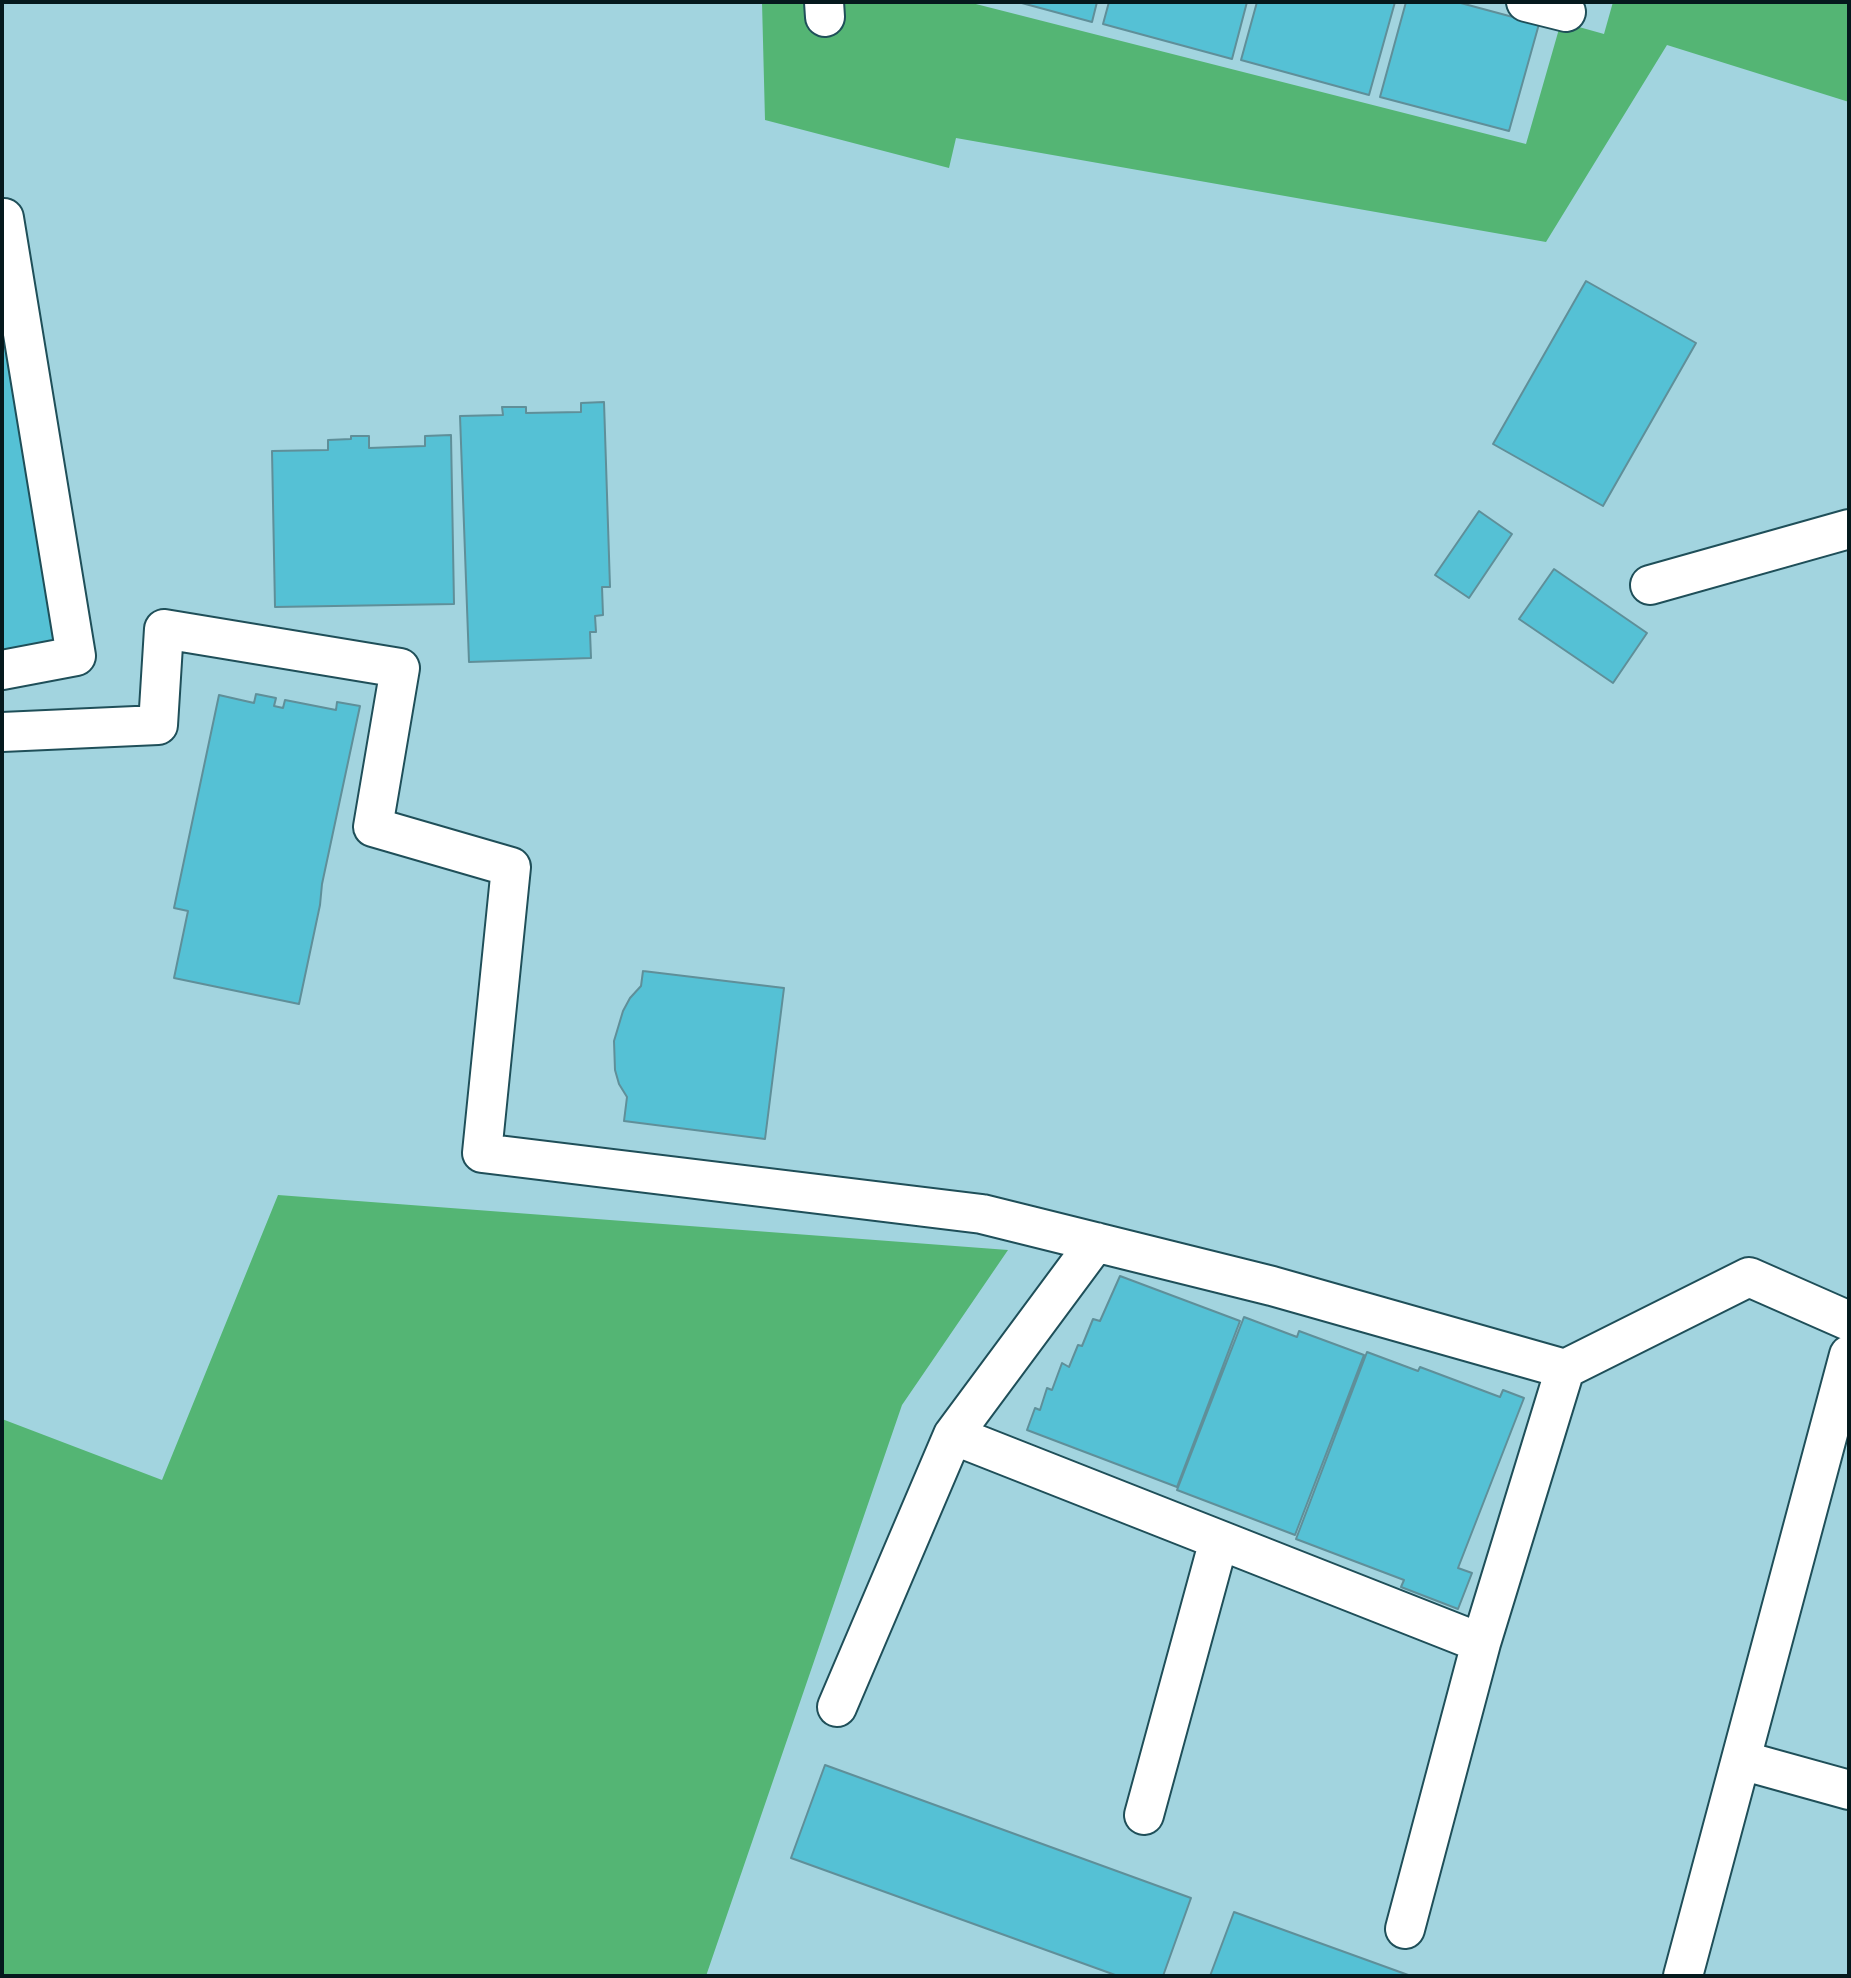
<!DOCTYPE html>
<html>
<head>
<meta charset="utf-8">
<style>
  body { margin:0 }
  #map { position:relative; width:1851px; height:1978px; overflow:hidden; background:#a2d4df; font-family:Literata,serif }
  canvas { display:block }
  .frame { position:absolute; inset:0; border:4px solid #05191d; pointer-events:none }
</style>
</head>
<body>
<div id="map">
<canvas width="1851" height="1978"></canvas>
<div class="frame"></div>
</div>
<script>
const c = document.querySelector('canvas').getContext('2d');
c.lineJoin = 'round';
function fillPath(path, color) {
  c.fillStyle = color;
  c.fill(path, 'evenodd');
}
function toPath(rows) {
  const path = new Path2D();
  for (const r of rows) {
    path.moveTo(r[0], r[1]);
    for (let i = 2; i < r.length; i += 2) path.lineTo(r[i], r[i + 1]);
  }
  return path;
}
function trace(path, color, width, dash) {
  c.strokeStyle = color;
  c.lineWidth = width;
  c.lineCap = dash ? 'butt' : 'round';
  c.setLineDash(dash || []);
  c.stroke(path);
}
fillPath(toPath([
  [762,2,968,2,1526,144,1561,22,1604,34,1613,2,1849,2,1849,102,1667,45,1546,242,956,138,949,168,765,120],
  [278,1195,1008,1250,902,1405,706,1976,2,1976,2,1419,162,1480]
]), '#54b574');
const building = toPath([
  [1018,2,1097,2,1092,22,1018,2],
  [1109,2,1247,2,1232,59,1103,24,1109,2],
  [1257,2,1395,2,1369,95,1241,60,1257,2],
  [1406,2,1457,2,1539,24,1509,131,1380,97,1406,2],
  [1586,281,1696,343,1603,506,1493,444,1586,281],
  [2,304,58,643,2,653,2,304],
  [604,402,610,587,602,587,603,615,595,616,596,632,590,632,591,658,469,662,460,416,503,415,502,407,526,407,526,413,581,412,581,403,604,402],
  [451,435,454,604,275,607,272,451,328,450,328,440,351,439,351,436,369,436,369,448,425,446,425,436,451,435],
  [1479,511,1512,534,1469,598,1435,575,1479,511],
  [1554,569,1647,633,1613,683,1519,619,1554,569],
  [256,694,276,698,274,706,283,708,285,700,336,710,337,702,360,706,322,884,320,905,299,1004,174,978,188,911,174,908,219,695,254,703,256,694],
  [643,971,784,988,765,1139,624,1121,627,1097,619,1084,615,1070,614,1041,623,1011,630,998,641,986,643,971],
  [1120,1276,1240,1321,1177,1487,1027,1430,1035,1408,1040,1410,1047,1388,1052,1390,1062,1363,1069,1367,1078,1345,1082,1346,1093,1319,1100,1321,1120,1276],
  [1244,1317,1297,1337,1299,1331,1364,1355,1295,1535,1177,1490,1244,1317],
  [1367,1352,1418,1371,1420,1367,1500,1397,1503,1390,1524,1398,1458,1568,1472,1573,1458,1609,1401,1587,1404,1580,1296,1539,1367,1352],
  [825,1765,1191,1898,1163,1976,1118,1976,791,1858,825,1765],
  [1234,1912,1411,1976,1210,1976,1234,1912]
]);
fillPath(building, '#55c1d5');
trace(building, '#5f8f99', 2);
const minor = toPath([
  [824,2,825,17],
  [1526,2,1566,12],
  [2,218,4,218,76,656,2,670],
  [1650,585,1849,529],
  [2,732,158,725,164,629,400,668,373,827,511,867,482,1153,982,1214,1272,1286,1565,1369,1749,1277,1849,1321],
  [953,1435,1481,1643],
  [837,1707,953,1435,1096,1242],
  [1741,1760,1849,1790],
  [1144,1815,1219,1540],
  [1405,1929,1481,1643,1565,1369],
  [1683,1976,1849,1355]
]);
trace(minor, '#1f4f59', 42);
trace(minor, '#fff', 38);
</script>
</body>
</html>
